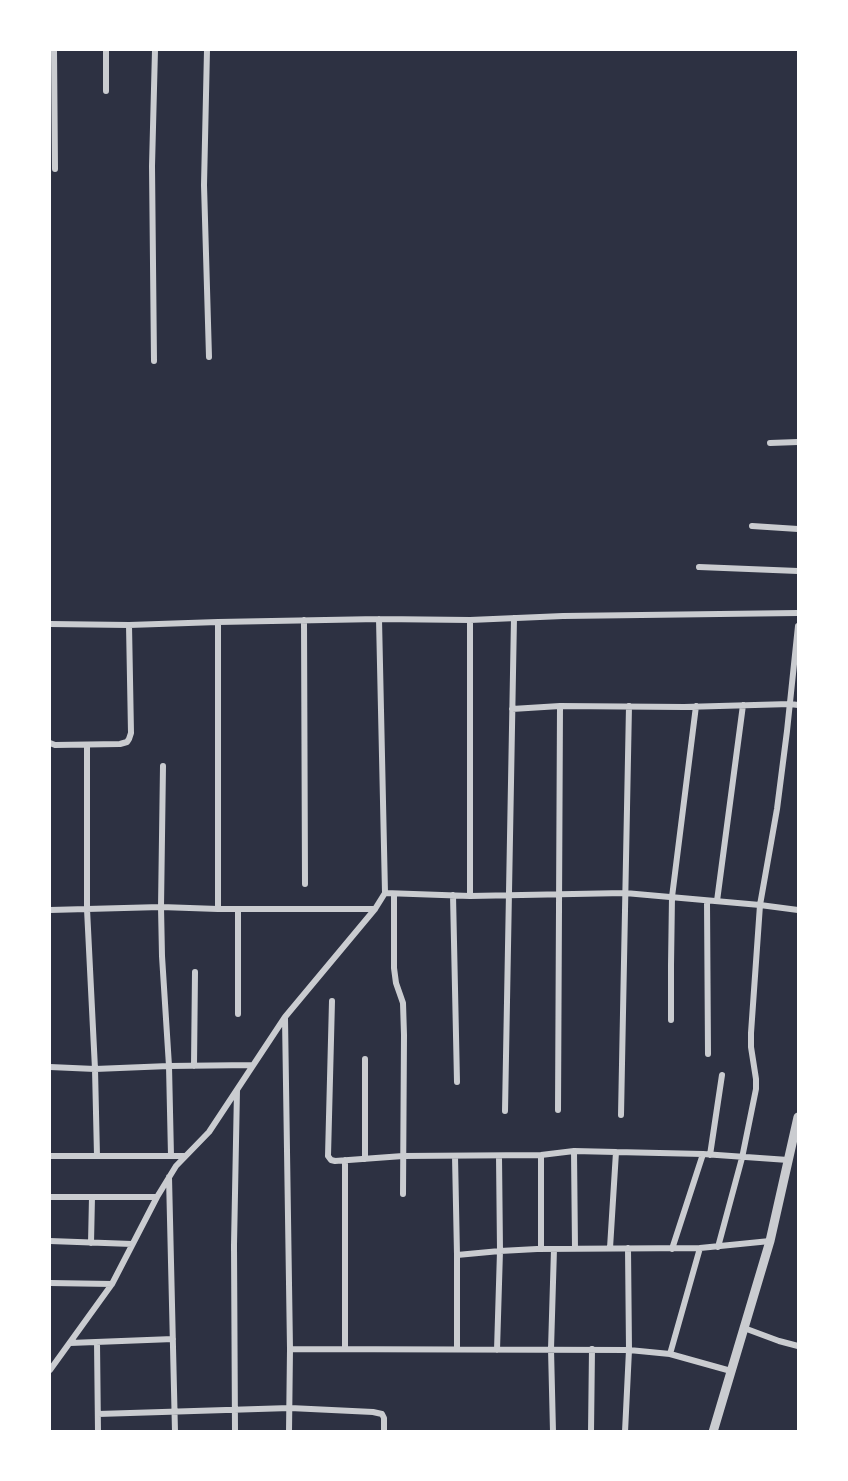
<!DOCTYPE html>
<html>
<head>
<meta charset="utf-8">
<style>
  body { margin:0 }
  #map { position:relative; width:848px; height:1481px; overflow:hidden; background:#2d3142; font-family:"Alegreya Sans",sans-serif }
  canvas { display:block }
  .frame { position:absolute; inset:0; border:51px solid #fff; pointer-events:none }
</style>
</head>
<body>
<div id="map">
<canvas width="848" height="1481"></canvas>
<div class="frame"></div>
</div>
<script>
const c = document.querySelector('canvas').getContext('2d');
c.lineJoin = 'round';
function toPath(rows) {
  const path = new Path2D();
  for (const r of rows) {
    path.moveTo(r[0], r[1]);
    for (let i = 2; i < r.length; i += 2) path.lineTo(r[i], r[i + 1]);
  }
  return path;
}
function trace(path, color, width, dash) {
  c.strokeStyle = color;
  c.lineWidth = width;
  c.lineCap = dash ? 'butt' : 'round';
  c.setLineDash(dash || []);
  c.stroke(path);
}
trace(toPath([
  [54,50,55,169],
  [106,50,106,91],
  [207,50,204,185,209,357],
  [154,361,152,166,155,50],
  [770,443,798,442],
  [752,526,798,529],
  [699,567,798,571],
  [304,620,305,884],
  [470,620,470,896],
  [218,622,218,909],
  [50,624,129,625,218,622,379,619,470,620,563,616,798,613],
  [512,709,560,706,684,707,790,704,798,705],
  [50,743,55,745,120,744,127,742,129,739,131,733,129,625],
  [87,745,87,909,95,1069,97,1156],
  [163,766,161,907,162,956,169,1066,171,1156],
  [385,893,470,896,625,893,760,905,798,910],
  [394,894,394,968,396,983,403,1003,404,1035,403,1194],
  [453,895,457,1082],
  [707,901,708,1054],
  [717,901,743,705],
  [50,910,161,907,218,909,375,909],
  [332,1001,328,1156,331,1160,335,1161,403,1156,541,1155,574,1151,616,1152],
  [238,1014,238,909],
  [285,1018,290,1349,289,1432],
  [671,1020,671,965,672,897,696,706],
  [365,1059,365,1159],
  [194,1066,195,972],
  [50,1067,95,1069,169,1066,253,1065],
  [558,1110,560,706],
  [505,1111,514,618],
  [621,1115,629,706],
  [574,1151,575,1249],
  [541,1155,541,1249],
  [710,1155,722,1075],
  [50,1156,185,1156],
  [455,1156,457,1255,457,1349],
  [169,1177,175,1432],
  [50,1197,157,1197],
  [50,1241,132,1244],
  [91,1243,92,1197],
  [718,1247,742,1158,756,1089,756,1079,751,1047,751,1033,760,905,777,809,787,731,798,626],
  [610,1248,616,1152,703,1154,788,1160],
  [672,1249,703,1154],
  [457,1255,500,1251,537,1249,700,1248,770,1241],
  [50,1283,112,1284],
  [744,1328,779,1341,798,1346],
  [97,1342,98,1432],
  [70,1343,173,1339],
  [290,1349,629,1350,670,1354,731,1371],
  [345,1349,345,1160],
  [497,1350,500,1251,499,1156],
  [670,1354,700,1248],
  [50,1370,112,1284,157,1197,176,1166,209,1132,285,1017,375,909,385,893,379,619],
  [98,1414,290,1408,373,1412,382,1414,384,1418,384,1432],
  [235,1432,234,1245,237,1090],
  [553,1432,551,1349,554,1249],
  [591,1432,592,1349],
  [625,1432,629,1350,628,1248]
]), '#caccd0', 6);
trace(toPath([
  [713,1432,770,1241,798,1117]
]), '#caccd0', 9);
</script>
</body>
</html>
